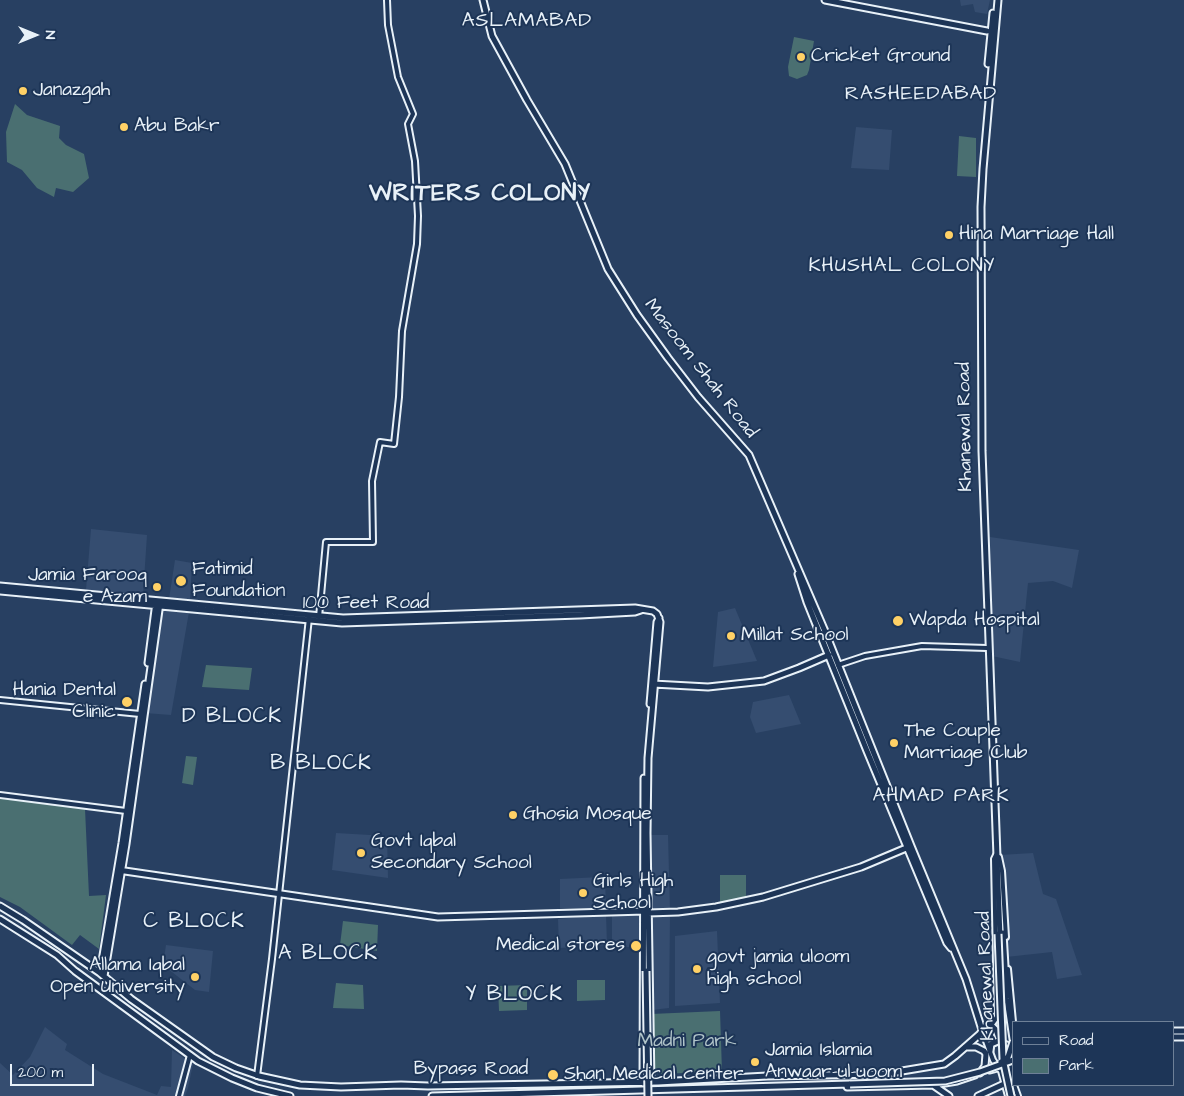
<!DOCTYPE html>
<html>
<head>
<meta charset="utf-8">
<style>
  body { margin:0 }
  #map { position:relative; width:1184px; height:1096px; overflow:hidden; background:#284062; font-family:"Architects Daughter",sans-serif }
  canvas { display:block }
  .legend { position:absolute; left:1012px; top:1021px; width:162px; height:65px; box-sizing:border-box; background:#1d3557; border:1px solid #6e8097; margin:0; padding:6px 9px; list-style:none; font-size:15px; color:#e8f1f8 }
  .legend li { display:flex; align-items:center; gap:10px; height:25px }
  .legend b { width:25px; border:1px solid #6e8097 }
  .north { position:absolute; left:10px; top:10px; width:50px; height:50px; -webkit-text-stroke:4px #1d3557; paint-order:stroke; rotate:90deg; font-size:14px; font-weight:700; line-height:20px; text-align:center; color:#e8f1f8 }
  .north::after { content:''; display:block; margin:auto; width:18px; height:22px; background:#e8f1f8; clip-path:polygon(50% 0,100% 100%,50% 72%,0 100%) }
  .scale { position:absolute; left:10px; top:1064px; width:84px; height:22px; box-sizing:border-box; border:2px solid #e8f1f8; border-top:0; padding-left:6px; font-size:15px; line-height:18px; white-space:nowrap; color:#e8f1f8; -webkit-text-stroke:4px #1d3557; paint-order:stroke }
</style>
</head>
<body>
<div id="map">
<canvas width="1184" height="1096"></canvas>
<ul class="legend">
<li><b style="height:6px;background:#1d3557"></b>Road</li>
<li><b style="height:14px;background:#4a6f71"></b>Park</li>
</ul>
<div class="north">N</div>
<div class="scale">200 m</div>
</div>
<script>
const c = document.querySelector('canvas').getContext('2d');
c.lineJoin = 'round';
function fillPath(path, color) {
  c.fillStyle = color;
  c.fill(path, 'evenodd');
}
function toPath(rows) {
  const path = new Path2D();
  for (const r of rows) {
    path.moveTo(r[0], r[1]);
    for (let i = 2; i < r.length; i += 2) path.lineTo(r[i], r[i + 1]);
  }
  return path;
}
function trace(path, color, width, dash) {
  c.strokeStyle = color;
  c.lineWidth = width;
  c.lineCap = dash ? 'butt' : 'round';
  c.setLineDash(dash || []);
  c.stroke(path);
}
function label(font, color, halo, rows, align = 'center') {
  c.font = font + ' "Architects Daughter",sans-serif';
  c.lineWidth = 4;
  c.setLineDash([]);
  c.textBaseline = 'middle';
  c.strokeStyle = halo;
  c.fillStyle = color;
  for (const [text, x, y, turn = 0] of rows) {
    c.save();
    c.translate(x, y);
    c.rotate((+turn || 0) * Math.PI / 180);
    c.textAlign = isNaN(turn) ? turn : align;
    if (halo) c.strokeText(text, 0, 0);
    c.fillText(text, 0, 0);
    c.restore();
  }
}
fillPath(toPath([
  [960,0,990,0,987,14,975,12,973,4,961,6],
  [856,127,892,130,889,170,851,168],
  [91,529,147,535,143,595,86,590],
  [990,537,1079,550,1072,588,1053,581,1028,583,1020,662,992,656],
  [175,560,192,563,190,600,169,599],
  [735,608,757,661,713,667,718,612],
  [161,609,189,612,171,715,145,713],
  [789,695,801,724,756,733,750,717,753,702],
  [336,833,387,836,388,878,332,870],
  [649,835,668,835,670,911,650,911],
  [1033,853,1043,894,1056,899,1082,975,1057,979,1052,952,1006,957,1000,855],
  [601,877,605,878,606,908,560,908,560,879],
  [606,914,607,945,559,948,558,919],
  [612,915,642,915,641,947,612,947],
  [651,915,670,915,669,1008,652,1010],
  [717,931,720,1003,675,1006,675,936],
  [166,945,213,951,209,992,195,990,163,965],
  [45,1027,67,1044,65,1050,103,1074,157,1095,161,1086,171,1087,172,1050,193,1064,188,1088,185,1096,0,1096,0,1063,13,1075,30,1057]
]), '#354d70');
fillPath(toPath([
  [794,37,814,41,809,70,807,75,797,79,789,76,788,67],
  [15,104,27,115,60,126,59,138,66,145,84,154,89,178,73,192,56,188,54,197,37,188,22,170,7,162,6,132],
  [959,136,976,138,976,177,957,176],
  [206,665,252,668,249,690,202,687],
  [186,756,197,757,193,785,182,783],
  [0,798,85,809,89,896,106,895,99,949,80,935,72,945,20,907,0,897],
  [720,875,746,875,746,898,720,903],
  [343,921,378,925,377,951,340,945],
  [605,980,605,1000,577,1001,577,980],
  [336,983,363,985,364,1009,333,1008],
  [527,985,527,1010,499,1011,498,986],
  [720,1011,722,1072,651,1074,651,1014]
]), '#4a6f71');
const minor = toPath([
  [319,617,326,542,373,542,372,481,380,442,394,444,399,397,402,331,417,244,418,216,415,161,408,124,413,114,398,77,388,25,387,0],
  [838,665,865,656,922,646,987,648],
  [0,700,140,714],
  [0,795,126,811],
  [999,857,1002,871,1006,937],
  [1008,969,1013,1022],
  [992,1024,997,1017,994,859,996,855],
  [982,1030,993,1060,1001,1071,1008,1096],
  [1013,1054,1010,1068,1013,1081],
  [257,1076,272,959,309,618],
  [1014,1085,1018,1096],
  [179,1096,190,1055]
]);
const major = toPath([
  [483,0,492,36,527,100,565,164,608,269,637,315,668,358,698,397,749,455,824,629,911,846,966,979,982,1030],
  [825,0,987,31],
  [998,0,983,169,981,207,982,451,1000,938],
  [988,64,993,13],
  [798,574,807,602,867,751,947,943,951,948],
  [0,586,343,618,635,608,653,611,657,614,660,622,648,758,647,833,651,1083],
  [0,591,342,623,580,615,635,612,641,610],
  [148,663,156,602],
  [653,684,708,687,764,681,799,668,829,655],
  [650,704,657,622,659,618],
  [118,870,438,917,645,911,648,913,678,912,716,907,763,897,861,867,911,846],
  [0,906,23,920,100,973,131,999,213,1057,236,1068,259,1076,300,1085,341,1087,401,1085,428,1086,658,1082,767,1076,884,1074,944,1064,955,1056,980,1034,984,1027,990,1024,996,1030,1000,1041],
  [0,919,57,955,75,971,198,1061,232,1078,257,1088,290,1096],
  [1003,933,1007,999,1013,1039],
  [100,973,122,843,145,684],
  [104,976,126,844,160,603],
  [1173,1031,1184,1031],
  [1173,1037,1184,1037],
  [965,1047,976,1047,984,1051,986,1054,985,1066,980,1073],
  [990,1051,991,1044,998,1041,1013,1048],
  [990,1070,1013,1064],
  [643,1083,644,778],
  [933,1085,949,1096],
  [847,1087,933,1085,957,1081,975,1075],
  [432,1096,850,1084],
  [978,1096,1004,1084]
]);
trace(minor, '#e8f1f8', 8);
trace(major, '#e8f1f8', 9);
trace(minor, '#1d3557', 4);
trace(major, '#1d3557', 5);
const majorBridge = toPath([
  [998,934,1003,1059,1011,1096],
  [646,971,648,1096],
  [1001,1062,1008,1057,1013,1042],
  [850,1084,945,1081,980,1072,1013,1060]
]);
trace(majorBridge, '#e8f1f8', 9, []);
trace(majorBridge, '#1d3557', 5);
for (const [x, y, r, color] of [
  [801,57,5,"#ffd166"],
  [23,91,5,"#ffd166"],
  [124,127,5,"#ffd166"],
  [949,235,5,"#ffd166"],
  [181,581,6,"#ffd166"],
  [157,587,5,"#ffd166"],
  [898,621,6,"#ffd166"],
  [731,636,5,"#ffd166"],
  [127,702,6,"#ffd166"],
  [894,743,5,"#ffd166"],
  [513,815,5,"#ffd166"],
  [361,853,5,"#ffd166"],
  [583,893,5,"#ffd166"],
  [636,946,6,"#ffd166"],
  [697,969,5,"#ffd166"],
  [195,977,5,"#ffd166"],
  [755,1062,5,"#ffd166"],
  [553,1075,6,"#ffd166"]
]) {
  const dot = new Path2D();
  dot.arc(x, y, r, 0, 2 * Math.PI);
  c.fillStyle = color;
  c.fill(dot);
  trace(dot, '#1d3557', 2);
}
label('19px', '#e8f1f8', '#1d3557', [
  ["Cricket Ground",811,57],
  ["Janazgah",33,91],
  ["Abu Bakr",134,127],
  ["Hina Marriage Hall",959,235],
  ["Fatimid",192,570],
  ["Foundation",192,592],
  ["Jamia Farooq",147,576,"right"],
  ["e Azam",147,598,"right"],
  ["Wapda Hospital",909,621],
  ["Millat School",741,636],
  ["Hania Dental",116,691,"right"],
  ["Clinic",116,713,"right"],
  ["The Couple",904,732],
  ["Marriage Club",904,754],
  ["Ghosia Mosque",523,815],
  ["Govt Iqbal",371,842],
  ["Secondary School",371,864],
  ["Girls High",593,882],
  ["School",593,904],
  ["Medical stores",625,946,"right"],
  ["govt jamia uloom",707,958],
  ["high school",707,980],
  ["Allama Iqbal",185,966,"right"],
  ["Open University",185,988,"right"],
  ["Jamia Islamia",765,1051],
  ["Anwaar-ul-uoom",765,1073],
  ["Shan Medical center",564,1075]
], 'left');
label('19px', '#e8f1f8', '#1d3557', [
  ["Masoom Shah Road",700,369,52],
  ["Khanewal Road",966,427,-91],
  ["100 Feet Road",366,604],
  ["Khanewal Road",987,976,-92],
  ["Bypass Road",471,1070]
]);
label('19px', '#b1c4c9', '#1d3557', [
  ["Madni Park",687,1042]
]);
c.letterSpacing = '1px';
label('20px', '#e8f1f8', '#1d3557', [
  ["ASLAMABAD",527,22],
  ["RASHEEDABAD",921,95],
  ["KHUSHAL COLONY",902,267],
  ["AHMAD PARK",941,797]
]);
c.letterSpacing = '0px';
c.letterSpacing = '1px';
label('21px', '#e8f1f8', '#1d3557', [
  ["D BLOCK",232,718],
  ["B BLOCK",321,765],
  ["C BLOCK",194,923],
  ["A BLOCK",328,955],
  ["Y BLOCK",514,996]
]);
c.letterSpacing = '0px';
c.letterSpacing = '1px';
label('bold 24px', '#e8f1f8', '#1d3557', [
  ["WRITERS COLONY",480,195]
]);
c.letterSpacing = '0px';
</script>
</body>
</html>
